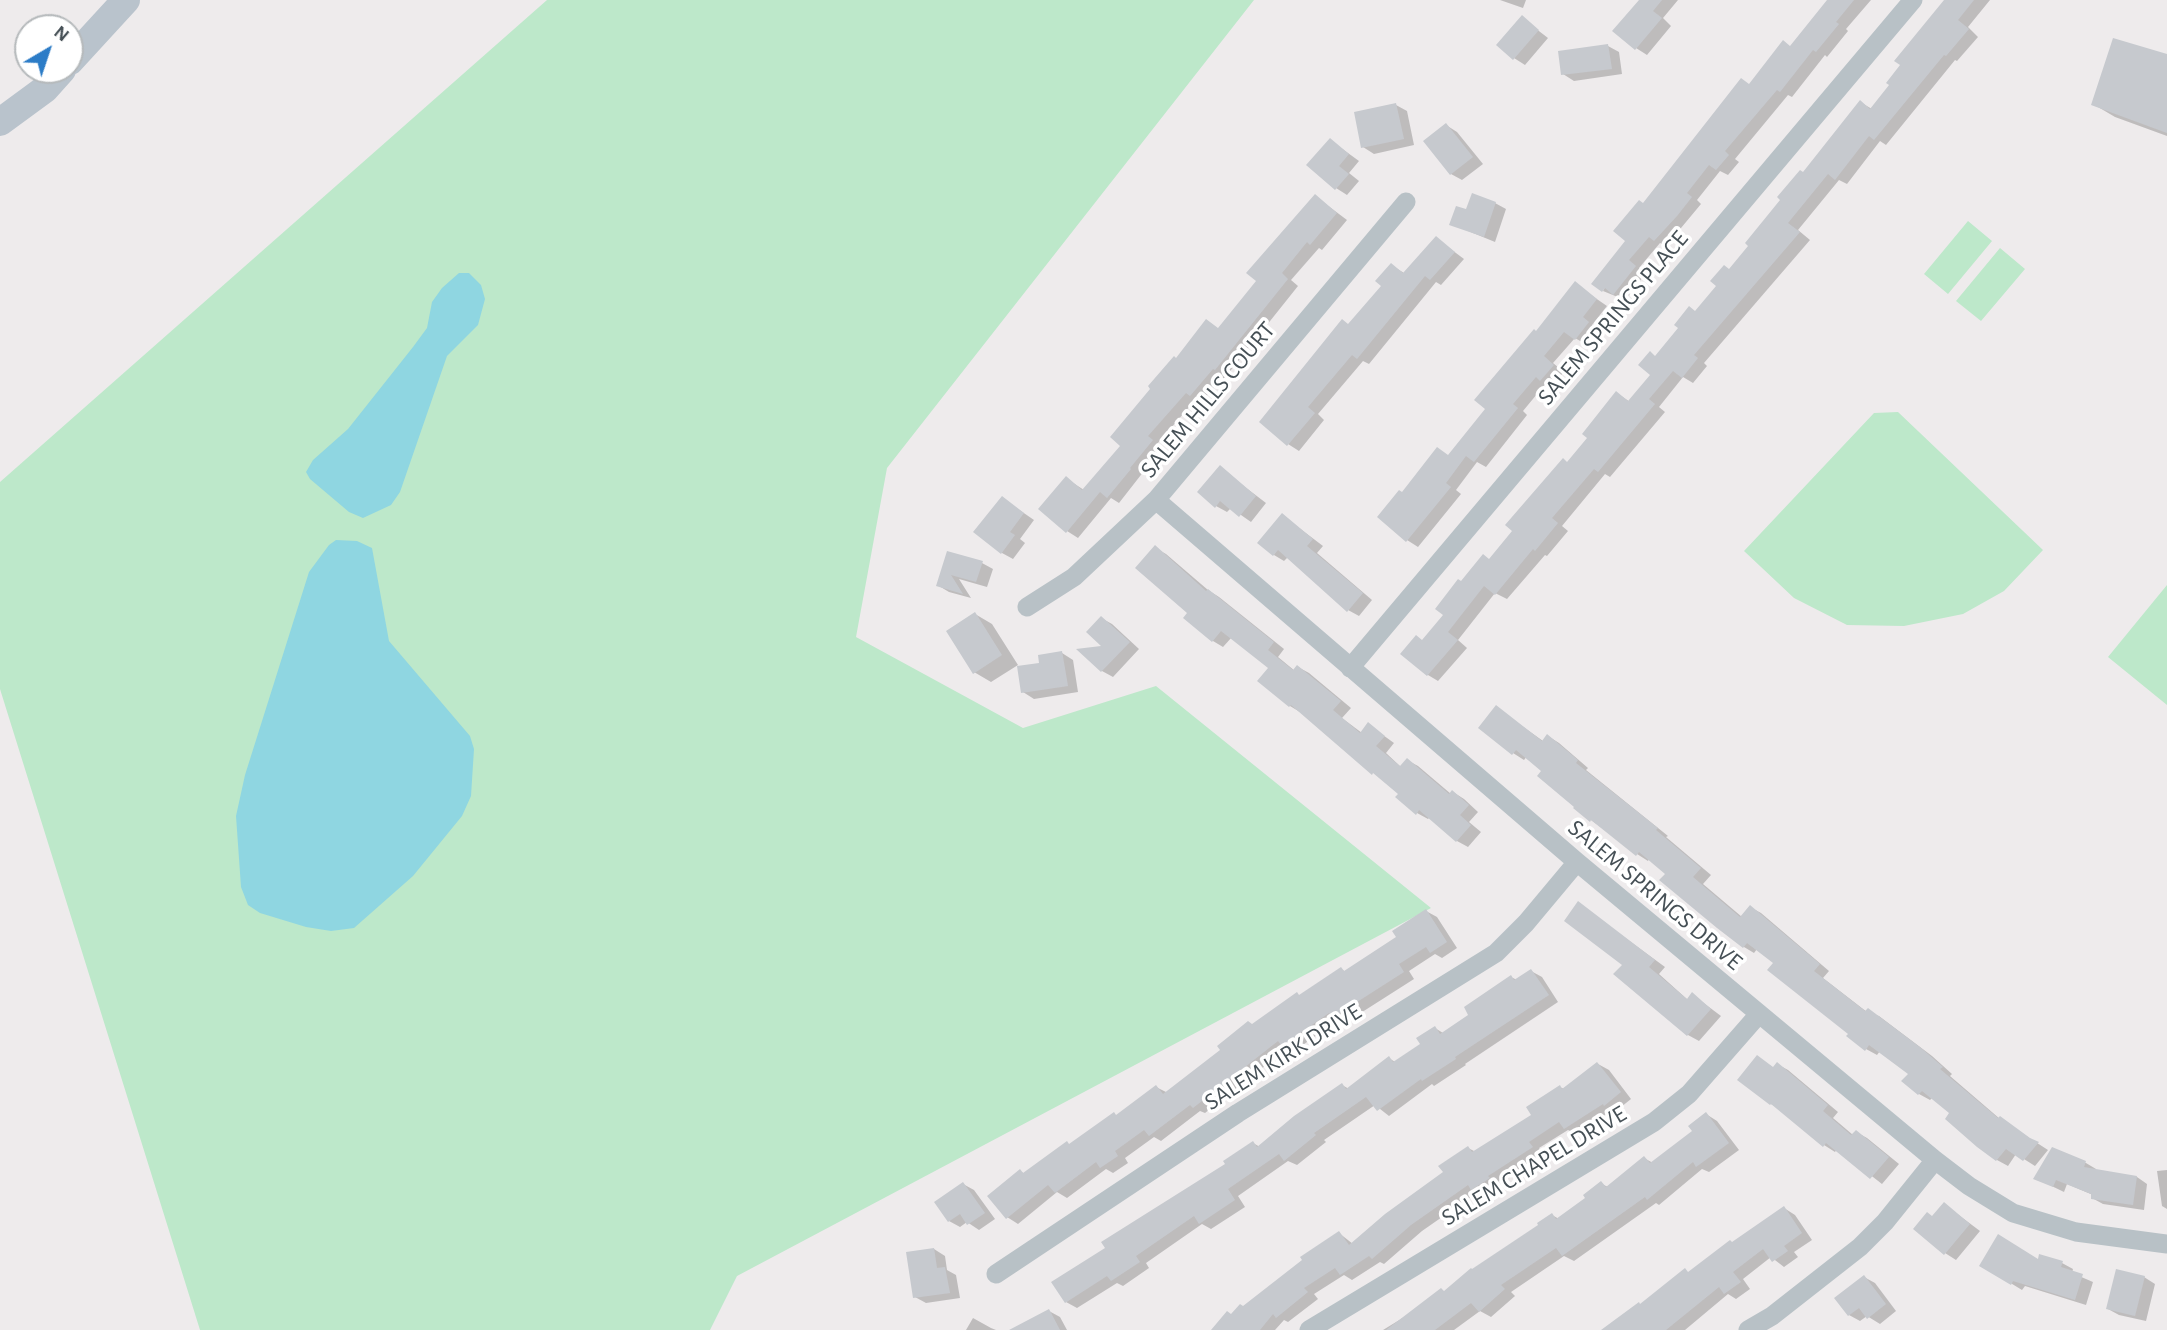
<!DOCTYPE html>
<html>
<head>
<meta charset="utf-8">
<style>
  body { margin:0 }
  #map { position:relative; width:2167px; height:1330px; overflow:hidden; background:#eeebec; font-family:"Alegreya Sans",sans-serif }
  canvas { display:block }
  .north { position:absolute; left:14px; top:14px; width:70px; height:70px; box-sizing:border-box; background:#fff; border:2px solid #b5b9bb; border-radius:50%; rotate:39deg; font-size:19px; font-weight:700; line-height:28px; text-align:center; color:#465056 }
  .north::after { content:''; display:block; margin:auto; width:24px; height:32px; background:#2c7cc7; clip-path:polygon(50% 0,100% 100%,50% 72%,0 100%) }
</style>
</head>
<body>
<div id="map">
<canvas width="2167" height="1330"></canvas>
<div class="north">N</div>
</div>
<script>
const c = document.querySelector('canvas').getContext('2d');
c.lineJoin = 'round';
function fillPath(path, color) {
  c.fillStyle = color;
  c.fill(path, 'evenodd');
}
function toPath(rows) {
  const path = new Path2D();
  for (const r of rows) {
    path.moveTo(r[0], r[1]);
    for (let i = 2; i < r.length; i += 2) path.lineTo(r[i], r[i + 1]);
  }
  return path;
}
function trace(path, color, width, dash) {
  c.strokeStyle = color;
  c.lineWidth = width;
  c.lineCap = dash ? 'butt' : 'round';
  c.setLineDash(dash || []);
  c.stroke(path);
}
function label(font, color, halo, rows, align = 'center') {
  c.font = font + ' "Alegreya Sans",sans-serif';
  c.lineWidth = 7;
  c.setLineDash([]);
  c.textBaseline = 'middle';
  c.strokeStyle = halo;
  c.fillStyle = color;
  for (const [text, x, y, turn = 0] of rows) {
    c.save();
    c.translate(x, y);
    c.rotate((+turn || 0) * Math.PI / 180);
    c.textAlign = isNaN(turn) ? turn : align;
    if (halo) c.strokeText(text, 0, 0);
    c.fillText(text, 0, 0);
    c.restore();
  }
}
fillPath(toPath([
  [547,0,1254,0,887,468,856,637,1023,728,1156,686,1431,908,737,1276,710,1330,200,1330,0,689,0,482],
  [1968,221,1992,241,1948,294,1924,274],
  [2000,248,2025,269,1981,321,1956,301],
  [1898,412,2043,550,2004,591,1963,614,1904,626,1847,625,1794,598,1744,551,1874,413],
  [2167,585,2167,705,2108,657]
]), '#bde8ca');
fillPath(toPath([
  [459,273,469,273,481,285,485,299,478,325,447,356,400,492,391,505,363,518,349,512,310,479,306,472,313,460,348,429,413,347,427,328,432,302,442,288],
  [336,540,357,541,372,548,389,641,470,736,474,749,471,796,462,816,413,876,354,928,331,931,306,927,260,913,248,905,241,887,236,816,245,775,309,572,329,545]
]), '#8fd6e1');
fillPath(toPath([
  [1500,0,1526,0,1523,8],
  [1641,0,1678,0,1663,18,1671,26,1647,55,1636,48],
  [1829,0,1871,0,1846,29,1848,31,1827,57,1825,55,1792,97,1788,95,1735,159,1739,162,1728,175,1720,171,1697,200,1701,204,1666,246,1660,243,1639,268,1646,273,1625,300,1603,291,1644,205,1750,85,1791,47],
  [1946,0,1990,0,1968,27,1978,37,1957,61,1955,60,1886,145,1880,141,1847,184,1839,180,1798,230,1810,240,1704,363,1707,366,1693,383,1683,377,1659,407,1665,412,1610,477,1605,474,1562,526,1568,531,1547,556,1545,555,1507,599,1495,593,1458,640,1467,648,1438,681,1428,675,1423,641,1446,614,1461,583,1490,560,1590,438,1617,393,1630,402,1652,375,1656,357,1731,271,1860,102,1872,109,1892,85],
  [1522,18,1548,38,1525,65,1514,58],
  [1608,46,1619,52,1622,74,1574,81,1563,74],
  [2167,56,2167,136,2115,117,2093,104],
  [1396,105,1407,111,1414,145,1374,154,1363,147],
  [1446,125,1457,132,1483,164,1462,180,1451,174],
  [1330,140,1359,161,1349,173,1359,181,1347,195,1336,188],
  [1315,196,1347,220,1322,250,1319,248,1291,280,1298,286,1227,375,1202,401,1197,398,1157,444,1162,448,1119,503,1111,498,1078,538,1067,531,1067,479,1084,490,1123,446,1177,360,1220,329,1258,281],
  [1495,203,1506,209,1495,242,1451,224,1467,211],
  [1436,238,1464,259,1441,285,1436,282,1369,364,1363,361,1318,414,1324,420,1299,451,1288,444,1350,325,1383,286,1391,265,1404,273],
  [1575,284,1607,306,1592,325,1599,329,1587,345,1575,338,1553,363,1564,372,1552,385,1547,382,1523,411,1527,415,1486,467,1477,462,1456,490,1461,494,1418,547,1407,540,1402,494,1450,456,1487,409,1537,332],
  [1220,468,1266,503,1251,522,1231,508,1227,512,1216,506,1200,492],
  [1002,498,1034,520,1020,539,1025,543,1013,559,1002,553],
  [1282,515,1323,546,1317,553,1372,600,1359,616,1348,610,1288,557,1284,561,1274,555],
  [1155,548,1166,554,1208,590,1219,597,1284,649,1278,657,1295,671,1298,667,1309,673,1351,708,1342,718,1362,733,1369,725,1394,743,1386,753,1401,767,1407,760,1418,766,1451,794,1453,792,1464,799,1478,812,1469,822,1481,832,1468,847,1457,841,1430,817,1428,819,1417,813,1401,794,1300,712,1290,706,1270,668,1232,637,1223,647,1213,641,1190,613],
  [948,553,982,563,993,569,987,587,959,579,971,598,949,592,939,586],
  [975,614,992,624,1018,665,991,682,974,672],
  [1101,618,1112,624,1139,649,1113,677,1102,671,1080,651,1105,647],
  [1062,653,1073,660,1078,692,1034,699,1023,692,1041,664],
  [1497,708,1543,741,1548,736,1559,743,1588,768,1586,770,1668,836,1666,837,1711,875,1703,884,1742,917,1750,907,1761,913,1829,971,1823,978,1867,1012,1879,1016,1932,1056,1952,1074,1950,1076,2000,1119,2048,1150,2035,1166,2016,1154,2008,1166,1997,1160,1952,1113,1933,1097,1930,1100,1919,1094,1910,1074,1880,1051,1877,1055,1866,1049,1775,963,1757,949,1754,953,1744,947,1667,874,1649,859,1648,861,1637,854,1591,820,1539,776,1544,771,1527,756,1524,760,1513,753],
  [1579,904,1665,967,1659,974,1688,1000,1693,995,1721,1016,1699,1041,1688,1035,1616,974,1624,964],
  [1426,911,1437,917,1457,948,1442,958,1435,954,1409,971,1414,979,1345,1023,1339,1020,1294,1051,1288,1048,1205,1113,1200,1111,1161,1141,1154,1137,1125,1158,1128,1163,1113,1173,1106,1169,1067,1198,1057,1192,1018,1224,1007,1217,1020,1171,1025,1174,1118,1116,1156,1087,1168,1093,1253,1025,1341,969,1346,972,1398,938],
  [1531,971,1542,977,1558,1002,1465,1064,1466,1065,1434,1086,1432,1084,1389,1116,1375,1105,1324,1140,1326,1142,1297,1165,1288,1161,1238,1196,1245,1207,1211,1229,1202,1224,1146,1263,1149,1268,1123,1286,1117,1283,1077,1308,1066,1302,1253,1143,1260,1147,1342,1085,1349,1089,1389,1058,1395,1062,1423,1044,1435,1028,1443,1033,1471,1015,1511,977,1517,980],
  [1757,1057,1774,1068,1777,1064,1788,1070,1838,1112,1833,1118,1853,1135,1856,1132,1867,1138,1899,1164,1882,1184,1837,1149,1835,1152,1824,1145,1782,1110,1771,1104],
  [1598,1064,1609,1070,1631,1099,1616,1111,1614,1109,1576,1134,1568,1130,1539,1148,1543,1154,1498,1182,1499,1184,1484,1195,1478,1192,1422,1231,1384,1264,1380,1262,1352,1280,1344,1275,1314,1294,1318,1299,1288,1322,1284,1320,1275,1330,1213,1330,1339,1233,1353,1244,1445,1173,1468,1148,1476,1152,1533,1116,1560,1087,1564,1089],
  [1706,1114,1717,1121,1739,1150,1709,1172,1702,1169,1659,1205,1656,1203,1574,1261,1564,1256,1511,1292,1515,1296,1491,1317,1480,1311,1454,1330,1383,1330,1445,1292,1541,1225,1552,1215,1559,1219,1588,1198,1602,1184,1608,1187,1644,1158,1653,1163,1695,1131],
  [2053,1150,2086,1163,2096,1169,2095,1171,2137,1177,2147,1184,2144,1210,2103,1204,2092,1198,2093,1195,2067,1184,2064,1192,2035,1178],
  [2167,1170,2167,1209,2162,1206,2157,1171],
  [963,1184,974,1190,995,1219,979,1230,967,1222,960,1227,949,1221],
  [1944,1204,1980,1231,1956,1260,1945,1253,1933,1217],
  [1784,1208,1795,1215,1812,1240,1794,1252,1798,1257,1784,1267,1771,1257,1743,1279,1750,1289,1736,1299,1728,1294,1685,1330,1609,1330],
  [934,1249,945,1256,947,1270,956,1275,960,1298,926,1303,915,1297],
  [2039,1261,2062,1263,2073,1269,2072,1273,2093,1282,2086,1305,2025,1286,2022,1290,1981,1265],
  [1864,1277,1875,1283,1896,1311,1880,1324,1867,1316,1860,1321,1849,1315],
  [2144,1277,2155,1284,2146,1321,2119,1315,2108,1309],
  [1049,1311,1060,1317,1067,1330,1013,1330],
  [973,1318,991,1328,996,1330,966,1330]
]), '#0003');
fillPath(toPath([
  [1639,0,1662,0,1653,11,1662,18,1635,50,1612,31],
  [1827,0,1854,0,1836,22,1839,24,1816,52,1813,50,1780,92,1777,90,1725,151,1729,155,1716,170,1709,165,1687,193,1692,197,1677,216,1654,241,1649,237,1629,260,1636,266,1613,295,1605,288,1602,292,1591,284,1625,241,1613,231,1639,200,1643,203,1741,78,1749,84,1783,40,1790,46],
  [1944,0,1974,0,1958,20,1969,29,1946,56,1944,55,1874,140,1869,136,1835,180,1828,174,1788,223,1800,232,1694,355,1698,358,1682,378,1673,371,1649,399,1655,404,1598,472,1594,469,1552,518,1558,523,1535,551,1533,549,1495,595,1484,586,1448,632,1458,640,1427,676,1400,654,1416,635,1422,640,1443,615,1435,609,1458,579,1461,581,1483,554,1489,559,1512,531,1505,525,1563,458,1567,462,1587,438,1582,434,1616,391,1628,401,1650,375,1638,365,1650,351,1655,356,1678,328,1674,325,1689,306,1695,311,1716,286,1710,281,1724,265,1729,269,1748,246,1745,243,1780,200,1777,197,1800,170,1803,172,1860,100,1870,109,1889,85,1886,83,1900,65,1894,61],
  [1522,15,1539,30,1513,60,1496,45],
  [2113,38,2167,54,2167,133,2091,105],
  [1608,44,1612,69,1561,75,1558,51],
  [1396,103,1404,139,1361,148,1354,112],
  [1446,123,1473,157,1450,175,1423,141],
  [1330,138,1349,154,1339,166,1349,174,1335,190,1306,165],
  [1472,193,1496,202,1484,237,1449,225,1456,206,1466,209],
  [1315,194,1337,213,1310,245,1307,242,1282,273,1288,279,1215,370,1213,369,1190,396,1186,393,1148,436,1153,440,1130,468,1131,469,1107,498,1100,492,1066,533,1038,509,1066,476,1082,490,1120,446,1110,437,1150,389,1148,386,1174,356,1176,358,1206,319,1218,328,1256,281,1246,273],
  [1436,236,1455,252,1430,280,1425,276,1357,359,1352,355,1308,407,1315,413,1287,446,1259,422,1342,319,1348,324,1381,286,1375,281,1391,263,1403,273],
  [1575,281,1597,299,1583,317,1589,322,1575,340,1564,332,1544,356,1554,365,1540,381,1536,377,1513,404,1518,408,1474,462,1466,456,1446,483,1451,487,1406,542,1377,517,1399,490,1402,492,1437,447,1448,455,1485,409,1474,400,1534,329,1536,331],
  [1220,465,1256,496,1239,517,1220,501,1215,508,1197,492],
  [1002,496,1024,513,1010,532,1015,535,1001,554,973,532],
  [1282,513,1313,539,1307,546,1363,593,1347,612,1278,550,1273,556,1257,543],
  [1155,545,1206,591,1208,589,1274,642,1268,650,1293,670,1297,665,1341,701,1333,710,1360,733,1368,722,1385,736,1376,746,1400,766,1407,758,1449,794,1452,790,1469,805,1460,815,1471,825,1456,842,1419,810,1416,815,1395,797,1398,794,1373,773,1372,775,1291,705,1289,707,1257,681,1268,668,1221,631,1212,642,1183,618,1187,613,1135,568],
  [947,551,983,561,976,582,951,575,963,594,936,586],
  [975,612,1002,655,973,674,946,631],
  [1101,616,1130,642,1101,672,1076,649,1101,646,1086,632],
  [1062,651,1068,686,1021,693,1017,666,1039,663,1038,655],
  [1496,705,1542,741,1547,734,1578,760,1576,763,1658,828,1656,830,1701,868,1693,877,1740,917,1750,905,1820,964,1814,971,1865,1011,1868,1008,1921,1048,1943,1067,1940,1069,1998,1118,2000,1116,2030,1138,2039,1142,2023,1161,2006,1149,1996,1161,1977,1147,1945,1119,1949,1113,1922,1091,1918,1095,1901,1081,1908,1074,1869,1045,1865,1051,1846,1036,1848,1034,1767,970,1773,963,1747,943,1743,948,1717,928,1659,880,1665,874,1639,852,1636,856,1591,820,1590,822,1573,808,1574,807,1537,776,1541,771,1516,750,1512,755,1478,728],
  [1578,901,1655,960,1649,967,1687,999,1692,992,1711,1009,1687,1036,1613,974,1622,965,1564,921],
  [1426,909,1447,942,1430,953,1426,947,1399,964,1404,972,1332,1018,1329,1013,1282,1046,1278,1041,1193,1108,1190,1105,1149,1136,1144,1130,1115,1151,1118,1156,1100,1168,1096,1162,1055,1193,1048,1185,1006,1219,987,1196,1020,1169,1023,1173,1067,1141,1069,1144,1114,1112,1116,1115,1156,1085,1163,1094,1220,1050,1217,1046,1248,1021,1252,1024,1297,992,1299,995,1341,967,1344,971,1396,937,1392,931],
  [1531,969,1549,995,1455,1057,1456,1059,1422,1081,1421,1079,1377,1111,1366,1097,1314,1133,1316,1135,1284,1161,1279,1154,1228,1189,1235,1200,1199,1224,1194,1216,1136,1256,1140,1262,1111,1281,1107,1276,1065,1303,1051,1282,1105,1248,1101,1242,1225,1164,1223,1161,1253,1141,1257,1147,1294,1116,1342,1083,1346,1089,1389,1056,1393,1062,1420,1044,1416,1038,1435,1026,1440,1034,1468,1015,1464,1007,1511,975,1514,980],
  [1757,1055,1773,1067,1777,1062,1828,1105,1823,1111,1851,1135,1856,1130,1889,1157,1870,1179,1826,1143,1823,1147,1771,1104,1770,1105,1737,1080],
  [1597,1062,1621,1092,1604,1106,1603,1104,1564,1129,1559,1122,1529,1142,1533,1147,1488,1176,1490,1178,1471,1190,1468,1185,1411,1225,1372,1259,1369,1256,1340,1275,1335,1268,1304,1288,1308,1292,1276,1318,1273,1314,1260,1330,1211,1330,1227,1311,1231,1314,1240,1304,1243,1306,1302,1260,1300,1257,1339,1231,1349,1245,1385,1214,1443,1172,1438,1166,1468,1146,1472,1152,1531,1115,1526,1107,1560,1085,1562,1089],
  [1706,1112,1729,1143,1696,1167,1693,1162,1647,1200,1645,1197,1562,1256,1556,1248,1501,1285,1505,1289,1479,1312,1471,1303,1435,1330,1386,1330,1441,1288,1444,1291,1471,1268,1472,1269,1538,1225,1537,1223,1552,1213,1556,1219,1585,1198,1583,1195,1601,1181,1606,1187,1644,1156,1650,1163,1692,1131,1688,1126],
  [2052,1147,2086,1161,2084,1167,2137,1176,2133,1205,2091,1199,2091,1194,2056,1180,2053,1187,2033,1179],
  [963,1182,985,1213,967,1225,960,1214,948,1222,934,1202],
  [1944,1202,1970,1224,1944,1255,1913,1229,1927,1212,1932,1216],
  [1784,1206,1802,1233,1784,1246,1788,1251,1772,1262,1763,1249,1733,1272,1741,1282,1724,1294,1719,1287,1666,1330,1601,1330,1639,1302,1640,1304,1685,1268,1688,1272,1730,1240,1732,1242],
  [1998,1234,2038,1259,2039,1254,2063,1261,2061,1267,2083,1274,2075,1300,2013,1281,2011,1285,1979,1266],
  [934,1248,937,1268,945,1267,950,1293,913,1298,906,1252],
  [2116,1269,2145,1276,2135,1316,2106,1309],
  [1864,1275,1886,1304,1867,1319,1859,1308,1848,1316,1834,1298],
  [1049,1309,1060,1330,1009,1330]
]), '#c6c9ce');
trace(toPath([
  [1156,500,1577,862,1935,1160,1969,1186,2013,1213,2076,1232,2167,1244],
  [1027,607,1074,577,1156,500,1406,202],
  [1350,668,1913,0],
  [996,1274,1238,1113,1496,953,1526,923,1577,862],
  [1309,1330,1654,1122,1689,1094,1759,1014],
  [1748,1330,1772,1316,1860,1247,1885,1222,1935,1160]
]), '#b8c1c6', 19);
trace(toPath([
  [70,61,126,0],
  [0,122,45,89,62,70]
]), '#b9c3cc', 28);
label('24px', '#465056', '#fff', [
  ["SALEM SPRINGS PLACE",1613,318,-50],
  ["SALEM HILLS COURT",1208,400,-50],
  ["SALEM SPRINGS DRIVE",1655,895,40],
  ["SALEM KIRK DRIVE",1283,1057,-32],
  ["SALEM CHAPEL DRIVE",1534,1166,-31]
]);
</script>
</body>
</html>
